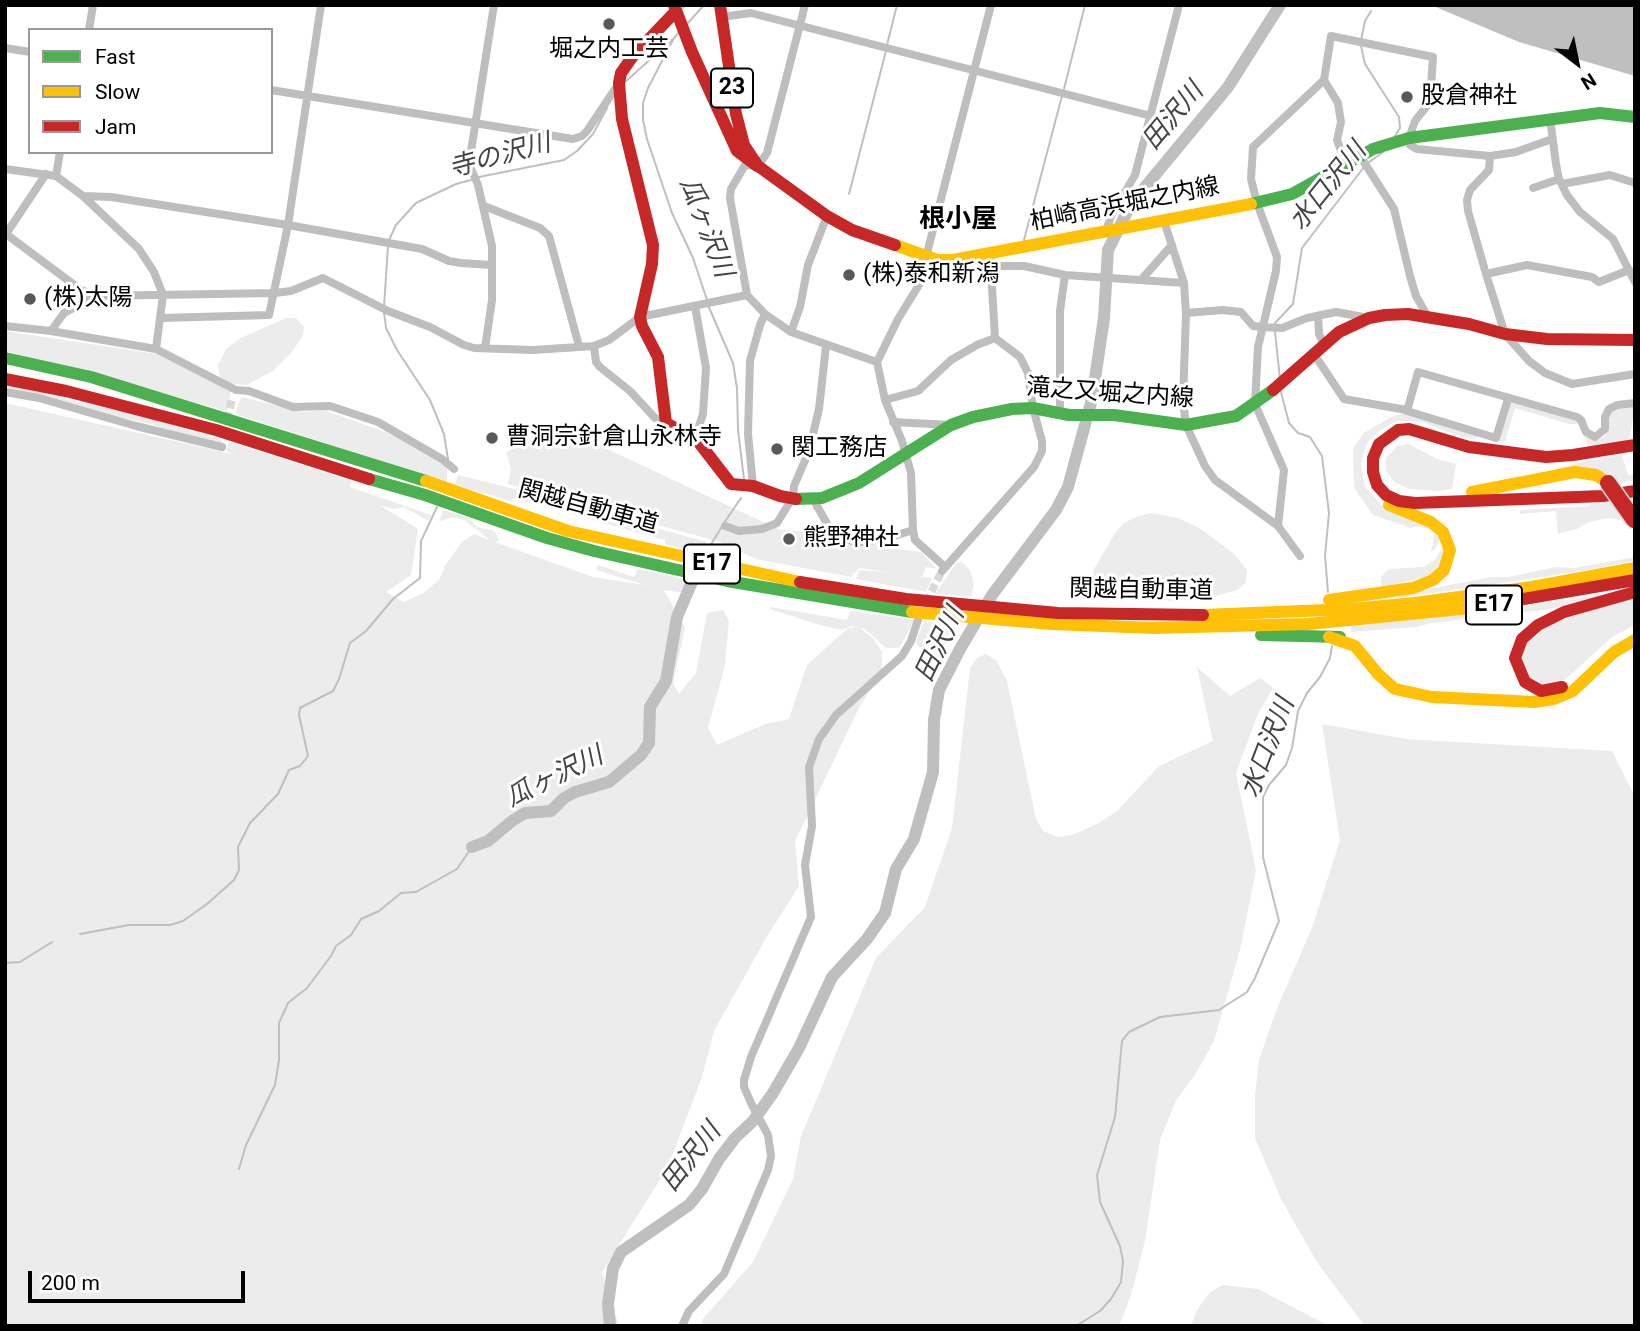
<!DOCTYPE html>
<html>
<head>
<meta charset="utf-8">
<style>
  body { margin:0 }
  #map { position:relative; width:1640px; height:1331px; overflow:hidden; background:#fff; font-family:Roboto,sans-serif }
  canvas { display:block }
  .frame { position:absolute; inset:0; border:7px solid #000; pointer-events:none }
  .legend { position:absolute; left:28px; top:28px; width:245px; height:126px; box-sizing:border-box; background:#fff; border:2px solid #999; margin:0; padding:9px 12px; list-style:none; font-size:21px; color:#000 }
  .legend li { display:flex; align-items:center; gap:14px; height:35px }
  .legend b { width:35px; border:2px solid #999 }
  .north { position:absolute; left:1542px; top:28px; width:70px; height:70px; -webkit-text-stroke:5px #fff; paint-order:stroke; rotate:148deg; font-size:19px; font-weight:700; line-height:28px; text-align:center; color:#000 }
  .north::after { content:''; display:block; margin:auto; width:24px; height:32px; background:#000; clip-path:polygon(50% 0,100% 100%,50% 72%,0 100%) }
  .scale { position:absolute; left:28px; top:1271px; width:217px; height:32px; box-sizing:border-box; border:4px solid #000; border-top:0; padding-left:9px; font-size:21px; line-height:24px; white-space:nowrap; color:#000; -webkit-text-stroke:5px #fff; paint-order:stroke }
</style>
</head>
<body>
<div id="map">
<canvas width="1640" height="1331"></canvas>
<div class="frame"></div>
<ul class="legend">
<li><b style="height:9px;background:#4caf50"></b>Fast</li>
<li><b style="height:9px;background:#ffc107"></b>Slow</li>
<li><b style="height:9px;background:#c62828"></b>Jam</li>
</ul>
<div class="north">N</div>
<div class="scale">200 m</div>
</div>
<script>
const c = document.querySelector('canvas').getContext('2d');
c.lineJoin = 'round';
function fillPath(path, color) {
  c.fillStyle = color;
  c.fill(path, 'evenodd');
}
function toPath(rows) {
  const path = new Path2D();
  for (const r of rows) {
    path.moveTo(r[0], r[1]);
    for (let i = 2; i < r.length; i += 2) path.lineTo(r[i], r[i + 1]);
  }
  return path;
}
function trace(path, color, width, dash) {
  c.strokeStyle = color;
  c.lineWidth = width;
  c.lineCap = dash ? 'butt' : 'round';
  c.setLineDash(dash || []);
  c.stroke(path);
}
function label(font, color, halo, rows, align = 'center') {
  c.font = font + ' Roboto,"Noto Sans JP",sans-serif';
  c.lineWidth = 6;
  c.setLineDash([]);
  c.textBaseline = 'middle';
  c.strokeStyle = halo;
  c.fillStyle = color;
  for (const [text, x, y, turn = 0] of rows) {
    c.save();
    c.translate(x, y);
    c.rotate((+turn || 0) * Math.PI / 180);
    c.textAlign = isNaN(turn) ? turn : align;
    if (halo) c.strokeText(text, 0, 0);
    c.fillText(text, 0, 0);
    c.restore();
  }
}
fillPath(toPath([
  [286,318,296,318,304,327,303,336,291,353,273,371,246,385,231,384,220,378,218,365,227,348,241,338],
  [5,331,157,354,231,391,227,411,5,351],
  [5,384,151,419,222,440,220,445,168,432,155,425,5,391],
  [242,397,305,412,324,410,388,433,419,447,447,467,447,482,235,414,240,399],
  [1509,402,1577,420,1579,424,1569,424,1515,408,1505,442,1498,441],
  [5,403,237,455,226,451,229,442,352,481,350,487,431,515,428,521,404,507,393,509,380,505,418,529,411,575,386,592,404,602,423,593,439,580,446,564,462,542,474,534,490,540,464,520,452,517,439,522,443,510,468,517,477,527,495,531,499,541,495,542,593,577,645,585,596,570,598,565,634,577,638,569,688,580,684,593,664,590,685,628,673,683,679,694,696,673,707,613,723,610,729,621,725,665,708,728,717,745,765,724,789,719,807,665,848,628,857,627,851,626,842,630,820,625,770,609,771,607,847,620,850,611,915,620,899,648,886,648,865,629,860,628,873,638,882,652,882,671,860,706,795,841,799,886,766,938,714,1031,702,1077,668,1167,602,1272,619,1326,5,1326],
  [1635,407,1629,441,1587,446,1586,436,1597,440,1604,437,1609,429,1609,415,1616,408],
  [1404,413,1478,435,1476,439,1461,437,1422,422,1399,421,1390,424,1377,433,1368,442,1364,452,1361,466,1365,487,1382,505,1429,527,1440,539,1434,550,1430,552,1433,545,1434,533,1430,529,1415,526,1411,528,1373,515,1354,488,1353,448,1364,433,1391,417],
  [535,438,590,441,778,529,847,537,891,548,921,552,937,569,926,567,922,577,932,578,926,592,856,579,859,570,888,572,859,568,851,577,756,559,720,542,508,484,511,469,506,452],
  [1409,444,1437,459,1456,464,1452,489,1437,491,1409,489,1394,482,1386,471,1386,458,1397,446],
  [1622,455,1628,475,1635,474,1635,480,1616,484,1555,469,1581,462],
  [458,475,522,491,707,542,701,554,665,544,665,540,513,498,511,501,455,485],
  [1614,500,1620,510,1620,520,1608,518,1589,522,1577,529,1558,534,1556,511,1520,514,1520,510,1589,506,1592,503],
  [1151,513,1178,518,1201,529,1233,553,1247,570,1246,582,1237,590,1212,597,1177,601,1111,597,1098,590,1093,571,1115,533,1124,523,1138,516],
  [1444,545,1444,559,1429,576,1381,589,1381,578,1385,572,1390,569,1423,567,1434,561],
  [1635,557,1635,561,1570,573,1398,598,1398,595,1491,577,1508,577,1556,567,1575,568],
  [957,562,962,562,970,570,974,584,971,597,935,594],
  [1599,595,1584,602,1544,610,1431,623,1417,627,1351,632,1351,625,1480,613],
  [1635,596,1635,625,1612,637,1565,680,1549,685,1531,680,1521,661,1526,643,1554,623],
  [924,621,955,624,945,639,935,646,919,647,916,642],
  [986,654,996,660,1007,681,1036,819,1043,831,1058,837,1072,835,1097,824,1117,811,1159,766,1213,741,1197,667,1230,696,1260,678,1273,688,1258,714,1236,773,1256,870,1240,950,1214,1041,1195,1075,1176,1100,1160,1140,1145,1241,1131,1295,1119,1326,702,1326,702,1320,753,1262,793,1179,801,1136,876,958,925,907,952,828,970,668,977,658],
  [1322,724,1406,739,1612,751,1635,797,1635,1326,1365,1326,1318,1264,1281,1199,1255,1138,1255,1095,1259,1060,1277,1008,1312,928,1340,840],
  [1223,1285,1258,1289,1329,1326,1191,1326,1197,1310,1210,1292]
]), '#ececec');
fillPath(toPath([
  [1431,5,1635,5,1635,76,1519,42]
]), '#bfbfbf');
trace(toPath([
  [683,8,685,5],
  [688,23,704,5],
  [679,32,674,38,648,88,643,103,643,120,647,139,672,213,693,258,707,300],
  [1361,40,1365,21,1371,11],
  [887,45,897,5],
  [1361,46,1365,64,1399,117,1400,128,1395,136],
  [625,82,673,39],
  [1064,89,1085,5],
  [1368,163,1383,152],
  [479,177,564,160,577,151,593,134,607,108],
  [849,194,886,51],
  [389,240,396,225,416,203,456,184,471,180],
  [1024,240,1062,96],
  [708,305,733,363,737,388,738,430,744,479],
  [384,307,388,246],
  [384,312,386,328,397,350,430,400,444,434,448,459],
  [1275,323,1293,304,1302,248,1364,167],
  [1275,332,1280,379],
  [1281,392,1289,423,1298,433,1310,437,1322,456,1329,513,1325,556,1328,592],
  [724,523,741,498],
  [707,551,721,528],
  [80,934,129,925,170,925,183,921,207,904,234,880,239,870,238,847,250,823,278,794,289,770,300,766,308,756,299,715,300,708,333,691,339,679,350,643,366,631,393,599,420,578,421,541,437,507],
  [5,963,20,962,52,942],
  [239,1169,246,1145,275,1085,279,1060,279,1023,288,1003,307,988,331,956,336,946,351,935,361,919,379,911,401,893,416,892,457,869,472,847],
  [1076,1326,1100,1311,1111,1299,1121,1282,1123,1261,1120,1246,1100,1202,1097,1175,1115,1117,1122,1041,1129,1032,1160,1017,1219,1010,1247,992,1255,978,1279,921,1263,857,1263,797,1269,785,1286,765,1292,748,1298,711,1307,693,1320,677,1330,658,1332,646]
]), '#bfbfbf', 2);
trace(toPath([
  [472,847,488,841,512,821,525,813,551,811,564,798,575,792,609,782,641,755,649,743,650,707,666,681,677,617,692,582],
  [610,1326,608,1304,613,1268,621,1252,689,1205,702,1189,719,1159,735,1138,753,1121,773,1093,799,1048,832,977,867,939,885,913,896,869,914,839,933,772,934,720,939,690,960,649,992,595,1056,510,1068,487,1092,399,1104,318,1108,250,1131,204,1228,87,1280,5]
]), '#bfbfbf', 12);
trace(toPath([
  [227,420,232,399],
  [926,602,942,571]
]), '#d9d9d9', 8, [8, 4]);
trace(toPath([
  [805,5,767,153,758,166,745,165,731,189,730,198,747,295,765,314,791,332,877,362],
  [721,17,751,13,1151,116],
  [89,30,93,5],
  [5,48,30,52],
  [1324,80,1338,103,1341,122,1337,140,1346,164],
  [271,90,573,139,582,136,587,131,619,83],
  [1550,118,1556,164,1559,179,1567,195,1580,212,1613,239,1635,282],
  [1360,156,1394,209,1410,276,1416,296,1428,317],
  [1490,156,1489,170,1470,190,1467,200,1468,211,1486,274,1527,265,1592,277,1599,282,1629,270],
  [5,169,56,176,83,196,139,249,154,272,163,295,156,349,51,331],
  [46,174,6,234,81,290,96,296],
  [56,176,60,152],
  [1562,184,1610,175,1635,183],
  [1533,188,1559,179],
  [83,196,111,197,288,225,422,249,449,261,461,263,491,265],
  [484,206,540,228,549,236,579,346],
  [1164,221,1184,283,1186,313,1183,401,1186,425,1205,466,1215,480,1278,526,1300,556],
  [1106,231,1111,216,1135,175,1179,5],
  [991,266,1024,266,1065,275,1184,283],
  [1486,274,1505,334,1529,361,1545,373,1572,384,1635,374],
  [1141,280,1172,245],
  [695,306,706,368,703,414,695,438],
  [1186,313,1223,310,1241,312,1253,326,1262,327,1282,328,1307,318,1336,312,1369,318],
  [1318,316,1319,334,1324,345],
  [161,318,269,315,288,225,321,5],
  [5,326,51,331,64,313,96,296,275,293,291,291,323,278,388,311,430,327,464,345,474,348,533,350,594,346,609,340,640,317,747,295],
  [791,332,800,307,808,265,827,216],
  [594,346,596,362,600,367,630,391,655,418,666,423],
  [485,348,492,300,492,246,478,185,469,164,494,5],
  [156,349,236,390,249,391,293,407,330,406,378,422,442,459,454,469],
  [1314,354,1344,399,1407,410],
  [5,392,39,398,136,426,222,447],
  [1508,399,1496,438,1407,411,1418,372,1577,417,1581,420,1586,432,1595,437,1605,429,1605,417,1609,409,1617,405,1635,403],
  [885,400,918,391,951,360,977,345,995,338],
  [1060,413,1060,311,1065,275],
  [893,422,951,425],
  [753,486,748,434,750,361,760,325,765,314],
  [813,499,829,527,852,541,863,542,894,536,913,530],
  [725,526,739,531,762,529,777,523,793,497,794,486,809,451,819,409,826,346],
  [1278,526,1284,470,1255,404,1258,347,1276,271,1277,257,1257,203,1251,179,1253,147,1324,80,1331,36,1433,57,1430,102,1415,121,1409,138,1410,145,1417,149,1490,156,1516,152,1552,139],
  [945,567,915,540,913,530,911,473,902,441,885,400,877,362,898,319,922,280,926,257,991,5],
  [942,571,1034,467,1042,451,1042,441,1033,408,1028,373,1020,357,995,338,990,253],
  [682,1326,689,1311,724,1274,768,1170,771,1156,768,1135,751,1103,744,1087,744,1080,751,1057,811,917,805,865,812,826,809,767,819,739,836,715,902,656,911,641,918,620]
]), '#bebebe', 8);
trace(toPath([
  [1251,204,1292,194,1373,149,1409,138,1600,113,1635,117],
  [5,358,91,377,426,481],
  [369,479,425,495,547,538,594,551,727,581,912,612],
  [796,499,822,498,859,483,951,425,973,417,1012,409,1033,408,1069,415,1114,415,1186,425,1236,416,1273,390],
  [1261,635,1340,637]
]), '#4caf50', 12);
trace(toPath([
  [895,245,937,260,953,260,1251,204],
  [426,481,568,531,800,582],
  [1472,492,1575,472,1596,475,1608,483],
  [1329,600,1413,588,1433,580,1444,570,1450,550,1443,532,1431,522,1389,505],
  [912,612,1052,624,1154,628,1308,624,1471,608],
  [1203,615,1352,609,1415,603,1532,587,1635,568],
  [1329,637,1355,646,1378,674,1395,689,1432,697,1534,702,1554,699,1573,691,1614,652,1635,640]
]), '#ffc107', 12);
trace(toPath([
  [674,5,692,52,737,151,757,166],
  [720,5,736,114,744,145,758,166,827,216,852,230,895,245],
  [676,11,633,56,621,73,619,83,622,119,653,245,652,264,640,317,642,326,658,357,666,423,697,440,731,484,753,486,780,496,796,499],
  [5,379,66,391,216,430,369,479],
  [1273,390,1339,332,1369,318,1385,315,1408,314,1469,324,1505,334,1547,339,1635,340],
  [1573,455,1635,445],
  [1573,455,1546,457,1469,447,1409,429,1398,430,1379,444,1373,458,1373,472,1377,485,1386,495,1399,501,1415,503,1603,496,1635,491],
  [800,582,906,599,1058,613,1203,615],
  [1471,608,1635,580],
  [1562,687,1541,691,1525,682,1515,658,1522,639,1538,625,1564,612,1635,592]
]), '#c62828', 12);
const jamBridge = toPath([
  [1608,483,1634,520]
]);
trace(jamBridge, '#dbdbdb', 19, []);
trace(jamBridge, '#c62828', 16);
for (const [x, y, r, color] of [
  [609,24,7,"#595959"],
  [1407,97,7,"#595959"],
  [849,275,7,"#595959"],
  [30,299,7,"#595959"],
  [492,438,7,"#595959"],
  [777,449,7,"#595959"],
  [789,539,7,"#595959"]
]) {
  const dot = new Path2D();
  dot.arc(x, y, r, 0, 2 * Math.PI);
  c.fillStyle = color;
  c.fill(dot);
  trace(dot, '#fff', 2.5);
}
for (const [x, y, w] of [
  [732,88,42],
  [712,564,56],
  [1494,605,56]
]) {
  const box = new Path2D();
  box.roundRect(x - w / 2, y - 19.5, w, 39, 5);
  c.fillStyle = '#fff';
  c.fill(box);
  trace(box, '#000', 2);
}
label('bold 23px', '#000', null, [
  ["23",732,88],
  ["E17",712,564],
  ["E17",1494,605]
]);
label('24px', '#000', '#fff', [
  ["堀之内工芸",609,50,"center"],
  ["股倉神社",1421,97],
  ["(株)泰和新潟",863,275],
  ["(株)太陽",44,299],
  ["曹洞宗針倉山永林寺",506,438],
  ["関工務店",791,449],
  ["熊野神社",803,539]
], 'left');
label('24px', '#000', '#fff', [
  ["柏崎高浜堀之内線",1125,205,-11],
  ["滝之又堀之内線",1110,394,4],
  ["関越自動車道",588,508,15],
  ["関越自動車道",1141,591,1]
]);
label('italic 26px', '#444', '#fff', [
  ["田沢川",1174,117,-50],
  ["寺の沢川",500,157,-15],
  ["水口沢川",1329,187,-51],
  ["瓜ヶ沢川",705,228,69],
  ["田沢川",941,645,-64],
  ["水口沢川",1269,748,-69],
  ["瓜ヶ沢川",555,778,-26],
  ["田沢川",692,1158,-52]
]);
label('bold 26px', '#000', '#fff', [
  ["根小屋",958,220]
]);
</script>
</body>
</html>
